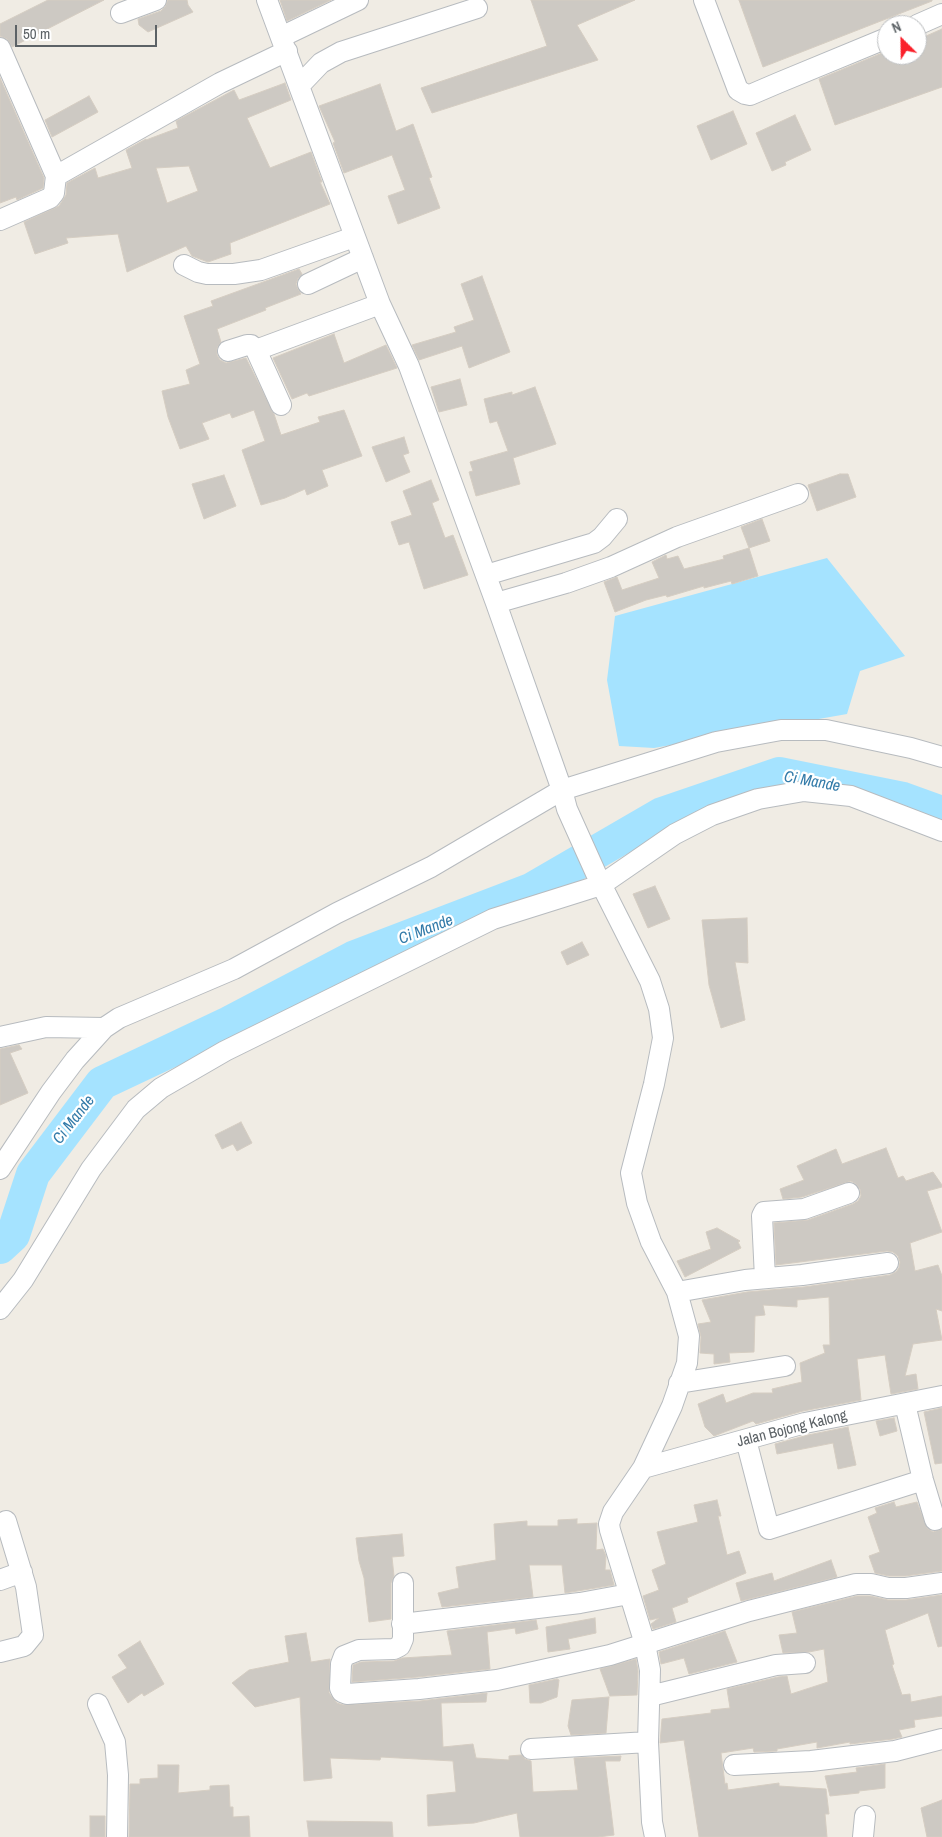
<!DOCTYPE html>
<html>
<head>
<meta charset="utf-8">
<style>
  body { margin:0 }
  #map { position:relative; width:942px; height:1837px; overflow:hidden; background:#f0ece4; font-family:"Archivo Narrow",sans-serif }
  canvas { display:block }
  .north { position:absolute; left:877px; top:15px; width:50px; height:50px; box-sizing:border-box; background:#fff; border:1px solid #bec0c2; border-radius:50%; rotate:337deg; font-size:14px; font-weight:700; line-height:20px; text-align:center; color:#5c6266 }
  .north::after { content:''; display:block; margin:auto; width:18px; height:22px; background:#fa202a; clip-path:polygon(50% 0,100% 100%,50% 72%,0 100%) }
  .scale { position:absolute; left:15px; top:25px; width:142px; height:22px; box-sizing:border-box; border:2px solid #5c6266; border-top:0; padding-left:6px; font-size:15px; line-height:18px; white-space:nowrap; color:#5c6266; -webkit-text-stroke:4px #fff; paint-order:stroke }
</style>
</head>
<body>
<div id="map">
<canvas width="942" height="1837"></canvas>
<div class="north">N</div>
<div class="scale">50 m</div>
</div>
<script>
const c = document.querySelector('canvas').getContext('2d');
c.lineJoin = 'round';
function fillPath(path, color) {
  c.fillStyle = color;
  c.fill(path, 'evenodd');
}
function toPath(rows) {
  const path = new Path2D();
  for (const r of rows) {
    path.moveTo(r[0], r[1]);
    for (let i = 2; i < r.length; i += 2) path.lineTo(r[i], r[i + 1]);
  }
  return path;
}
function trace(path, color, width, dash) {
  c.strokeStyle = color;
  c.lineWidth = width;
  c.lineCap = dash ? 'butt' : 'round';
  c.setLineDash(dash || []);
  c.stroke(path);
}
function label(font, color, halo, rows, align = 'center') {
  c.font = font + ' "Archivo Narrow",sans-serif';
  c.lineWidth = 4.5;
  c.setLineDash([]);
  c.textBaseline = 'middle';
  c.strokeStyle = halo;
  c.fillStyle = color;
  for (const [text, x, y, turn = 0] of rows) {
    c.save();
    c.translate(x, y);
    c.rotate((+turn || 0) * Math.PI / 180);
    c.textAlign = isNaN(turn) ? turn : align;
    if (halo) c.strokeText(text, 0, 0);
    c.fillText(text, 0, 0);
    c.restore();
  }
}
fillPath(toPath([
  [827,558,905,656,860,671,847,714,654,748,619,746,607,680,615,616]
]), '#a5e3ff');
trace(toPath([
  [0,1247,13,1235,33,1174,102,1083,229,1023,353,958,531,890,662,814,779,774,903,799,942,813]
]), '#a5e3ff', 34);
const building = toPath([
  [48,0,104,0,12,47,7,39,0,36,0,24,48,0],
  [168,0,187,0,188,5,193,12,148,32,139,25,138,19,161,11,165,7,168,0],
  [280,0,331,0,287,21,280,0],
  [531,0,635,0,577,25,598,60,432,113,421,88,547,46,531,0],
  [739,0,932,0,932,1,763,67,739,0],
  [942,29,942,87,835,125,819,79,887,51,887,55,917,55,917,40,942,29],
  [0,78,44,178,43,188,17,200,16,197,0,203,0,78],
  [285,83,291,100,247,118,270,168,311,152,322,182,320,182,330,204,230,243,231,254,208,262,192,256,186,246,127,272,118,234,66,238,68,243,35,254,24,222,59,206,66,195,67,183,95,168,98,178,132,168,126,150,146,139,146,140,178,128,176,121,234,90,239,100,285,83],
  [189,166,198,191,167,203,156,168,189,166],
  [380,84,396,131,413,124,432,177,429,178,440,208,398,224,388,196,405,190,392,155,344,173,333,143,335,142,319,106,380,84],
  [89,96,98,112,52,137,45,120,89,96],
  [733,111,747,144,711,160,697,126,733,111],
  [795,115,811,150,785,162,786,165,772,171,756,133,795,115],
  [299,269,302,274,298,278,296,284,298,289,301,294,265,308,266,310,217,329,221,342,217,348,217,355,220,360,226,363,246,358,274,414,281,435,320,422,318,417,344,410,362,456,322,470,328,486,307,495,305,489,285,498,261,505,242,450,265,441,254,410,232,418,230,413,202,423,209,439,180,449,168,417,162,391,190,384,186,370,200,364,184,316,213,306,211,301,299,269],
  [482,276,510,352,469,368,462,346,419,360,412,345,456,332,454,327,474,320,461,284,482,276],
  [334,334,344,363,386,345,397,368,309,396,307,393,292,399,273,358,334,334],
  [460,379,467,405,439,412,431,387,460,379],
  [535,387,556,444,513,458,520,484,476,496,469,472,473,471,470,462,508,451,497,421,490,423,484,399,512,392,512,395,535,387],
  [404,437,409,453,403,455,410,472,386,482,372,447,404,437],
  [840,474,848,474,856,497,817,511,808,485,840,474],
  [224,475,236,506,204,519,192,484,224,475],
  [431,480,439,500,432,503,445,538,453,535,468,575,424,589,409,542,399,545,391,522,412,515,403,491,431,480],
  [762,519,770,541,749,548,741,527,762,519],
  [749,548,758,576,732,584,731,581,704,588,704,586,667,597,666,595,646,600,615,612,604,582,617,577,622,590,659,578,652,562,666,555,667,559,678,556,684,569,724,559,723,556,749,548],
  [655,886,670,919,648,928,633,894,655,886],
  [747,918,748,963,735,962,745,1020,721,1028,709,985,702,920,747,918],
  [582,942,589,955,567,965,561,952,582,942],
  [19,1045,22,1049,10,1053,28,1093,0,1105,0,1049,19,1045],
  [241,1122,252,1143,237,1151,233,1144,222,1149,215,1135,241,1122],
  [886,1148,898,1178,903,1176,906,1181,933,1172,942,1185,942,1187,927,1191,942,1232,910,1243,915,1271,938,1265,942,1276,942,1311,936,1309,942,1340,913,1344,905,1376,916,1374,918,1389,891,1394,885,1355,857,1359,861,1400,803,1411,756,1424,753,1421,714,1436,705,1427,698,1404,723,1394,726,1403,753,1393,773,1393,772,1389,802,1382,800,1363,825,1353,823,1345,830,1345,829,1297,797,1300,797,1307,763,1305,765,1315,755,1316,754,1352,729,1353,730,1362,714,1364,714,1354,700,1353,701,1337,698,1324,711,1322,702,1300,747,1292,804,1287,890,1275,896,1272,899,1268,900,1262,898,1256,893,1252,887,1251,776,1265,774,1223,808,1220,853,1204,858,1201,861,1196,860,1189,856,1184,851,1181,802,1197,783,1199,780,1189,804,1180,797,1166,836,1149,842,1164,886,1148],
  [717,1228,740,1241,738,1242,741,1248,685,1277,677,1261,711,1249,706,1232,717,1228],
  [942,1408,942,1463,935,1464,924,1412,942,1408],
  [894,1418,897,1431,880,1436,876,1421,894,1418],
  [848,1427,856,1465,838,1469,833,1443,777,1454,775,1444,808,1435,848,1427],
  [717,1500,721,1516,718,1516,727,1555,739,1551,746,1573,687,1598,688,1602,672,1608,676,1622,653,1629,651,1624,659,1618,650,1620,643,1596,659,1590,652,1570,666,1564,657,1532,698,1522,694,1505,717,1500],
  [894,1502,896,1507,917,1502,927,1528,933,1532,942,1529,942,1571,905,1576,889,1576,875,1573,869,1556,880,1552,868,1517,877,1513,875,1508,894,1502],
  [577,1519,577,1524,597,1523,596,1550,603,1549,606,1556,605,1570,610,1570,614,1585,565,1593,562,1565,529,1565,533,1597,442,1607,438,1593,459,1588,456,1567,496,1560,494,1524,527,1521,527,1526,558,1526,558,1520,577,1519],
  [402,1534,404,1556,392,1557,394,1576,391,1583,391,1619,369,1622,364,1578,359,1561,356,1538,402,1534],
  [831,1560,837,1577,741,1601,736,1583,772,1573,774,1581,831,1560],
  [942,1595,942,1646,938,1647,928,1613,885,1630,894,1664,892,1665,902,1695,910,1694,911,1702,942,1696,942,1716,914,1720,915,1727,899,1730,902,1737,893,1739,850,1744,850,1742,817,1748,817,1742,777,1749,777,1751,754,1752,753,1748,721,1753,725,1784,727,1783,728,1790,779,1783,779,1786,826,1789,829,1814,825,1814,827,1837,699,1837,684,1740,660,1743,662,1719,711,1713,711,1710,730,1708,727,1689,778,1677,787,1676,791,1694,828,1682,824,1649,809,1652,783,1653,779,1635,797,1633,792,1612,857,1596,870,1596,888,1600,906,1600,942,1595],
  [595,1618,596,1633,568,1639,570,1649,548,1652,546,1627,595,1618],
  [536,1620,538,1629,516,1634,515,1628,487,1632,490,1669,418,1677,352,1682,353,1665,361,1662,394,1661,402,1658,452,1655,447,1631,536,1620],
  [725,1631,737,1662,689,1674,684,1658,661,1664,659,1652,725,1631],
  [306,1633,311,1662,330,1659,329,1693,337,1703,343,1705,420,1701,487,1693,486,1702,441,1703,443,1747,473,1744,476,1758,509,1760,509,1756,521,1755,525,1759,531,1761,533,1792,578,1790,574,1758,621,1756,620,1761,605,1761,614,1835,598,1837,520,1837,517,1813,474,1823,428,1826,427,1795,456,1792,453,1761,381,1757,380,1760,330,1758,332,1778,304,1781,300,1697,255,1707,232,1683,249,1670,289,1662,285,1636,306,1633],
  [140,1641,164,1684,144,1696,142,1693,128,1703,112,1677,127,1668,118,1655,140,1641],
  [636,1659,638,1671,637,1695,610,1696,600,1669,636,1659],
  [557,1679,559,1680,557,1697,541,1703,530,1703,529,1685,557,1679],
  [609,1697,606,1733,571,1735,568,1726,572,1700,609,1697],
  [885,1764,885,1788,859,1791,859,1793,830,1796,825,1776,857,1772,856,1768,885,1764],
  [158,1765,179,1765,178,1793,210,1790,210,1786,229,1785,230,1807,233,1807,233,1817,249,1816,250,1837,129,1837,130,1784,140,1784,140,1779,158,1778,158,1765],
  [942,1800,942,1837,927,1837,921,1808,942,1800],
  [90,1816,105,1816,105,1837,90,1837,90,1816],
  [307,1821,392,1822,393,1837,309,1837,307,1821]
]);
fillPath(building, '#cdc9c3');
trace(building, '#d5cdc2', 1);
const minor = toPath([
  [267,0,380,304,409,366,496,603,562,790,567,809,598,878,650,981,659,1009,663,1038,654,1084,631,1173,637,1203,651,1242,677,1292,689,1336,687,1363,672,1406,643,1468,613,1512,609,1524,610,1530,645,1644,650,1670,648,1742,652,1822,655,1837],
  [704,0,738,90,745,94,750,95,778,83,887,38],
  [121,13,156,0],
  [917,25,942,14],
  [281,37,358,0],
  [0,48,56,176,54,193,50,198,0,220],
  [300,85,321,63,341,52,477,8],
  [56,176,220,83,287,51],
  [184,265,198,272,207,274,234,274,261,270,354,237],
  [308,284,363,258],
  [256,350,281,405],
  [228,351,247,345,251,345,256,350,380,304],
  [486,575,594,543,602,537,617,519],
  [496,603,566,583,611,567,677,537,798,494],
  [0,1037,46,1027,104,1028],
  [0,1169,51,1092,75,1060,104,1028,119,1018,234,969,337,913,431,867,562,790,716,742,781,730,826,730,911,748,942,757],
  [765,1278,762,1216,764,1212,804,1209,849,1193],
  [677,1292,745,1280,802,1275,888,1263],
  [0,1309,23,1280,91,1169,136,1109,161,1088,225,1051,493,919,601,885,675,834,712,815,758,799,804,791,851,796,942,831],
  [679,1383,785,1366],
  [905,1404,923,1480,935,1520],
  [746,1440,769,1529,923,1480],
  [643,1468,805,1423,942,1396],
  [0,1580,22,1572],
  [403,1583,403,1639,400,1646,394,1649,359,1650,344,1656,341,1664,340,1688,342,1692,347,1694,419,1689,497,1680,610,1655,749,1611,856,1584,871,1584,888,1588,906,1588,942,1583],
  [402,1624,580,1603,629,1594],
  [0,1652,24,1646,33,1635,26,1587,6,1521],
  [650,1696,776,1665,805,1663],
  [98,1704,115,1742,118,1775,117,1837],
  [531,1749,648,1742],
  [734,1765,811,1761,895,1751,942,1739],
  [863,1837,865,1816]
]);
trace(minor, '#b7bbbf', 22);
trace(minor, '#fff', 20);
label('15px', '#5c6266', '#fff', [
  ["Jalan Bojong Kalong",792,1429,-14]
]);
label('italic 16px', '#337ba9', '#fff', [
  ["Ci Mande",812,782,10],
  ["Ci Mande",426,930,-21],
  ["Ci Mande",74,1120,-52]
]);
</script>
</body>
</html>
